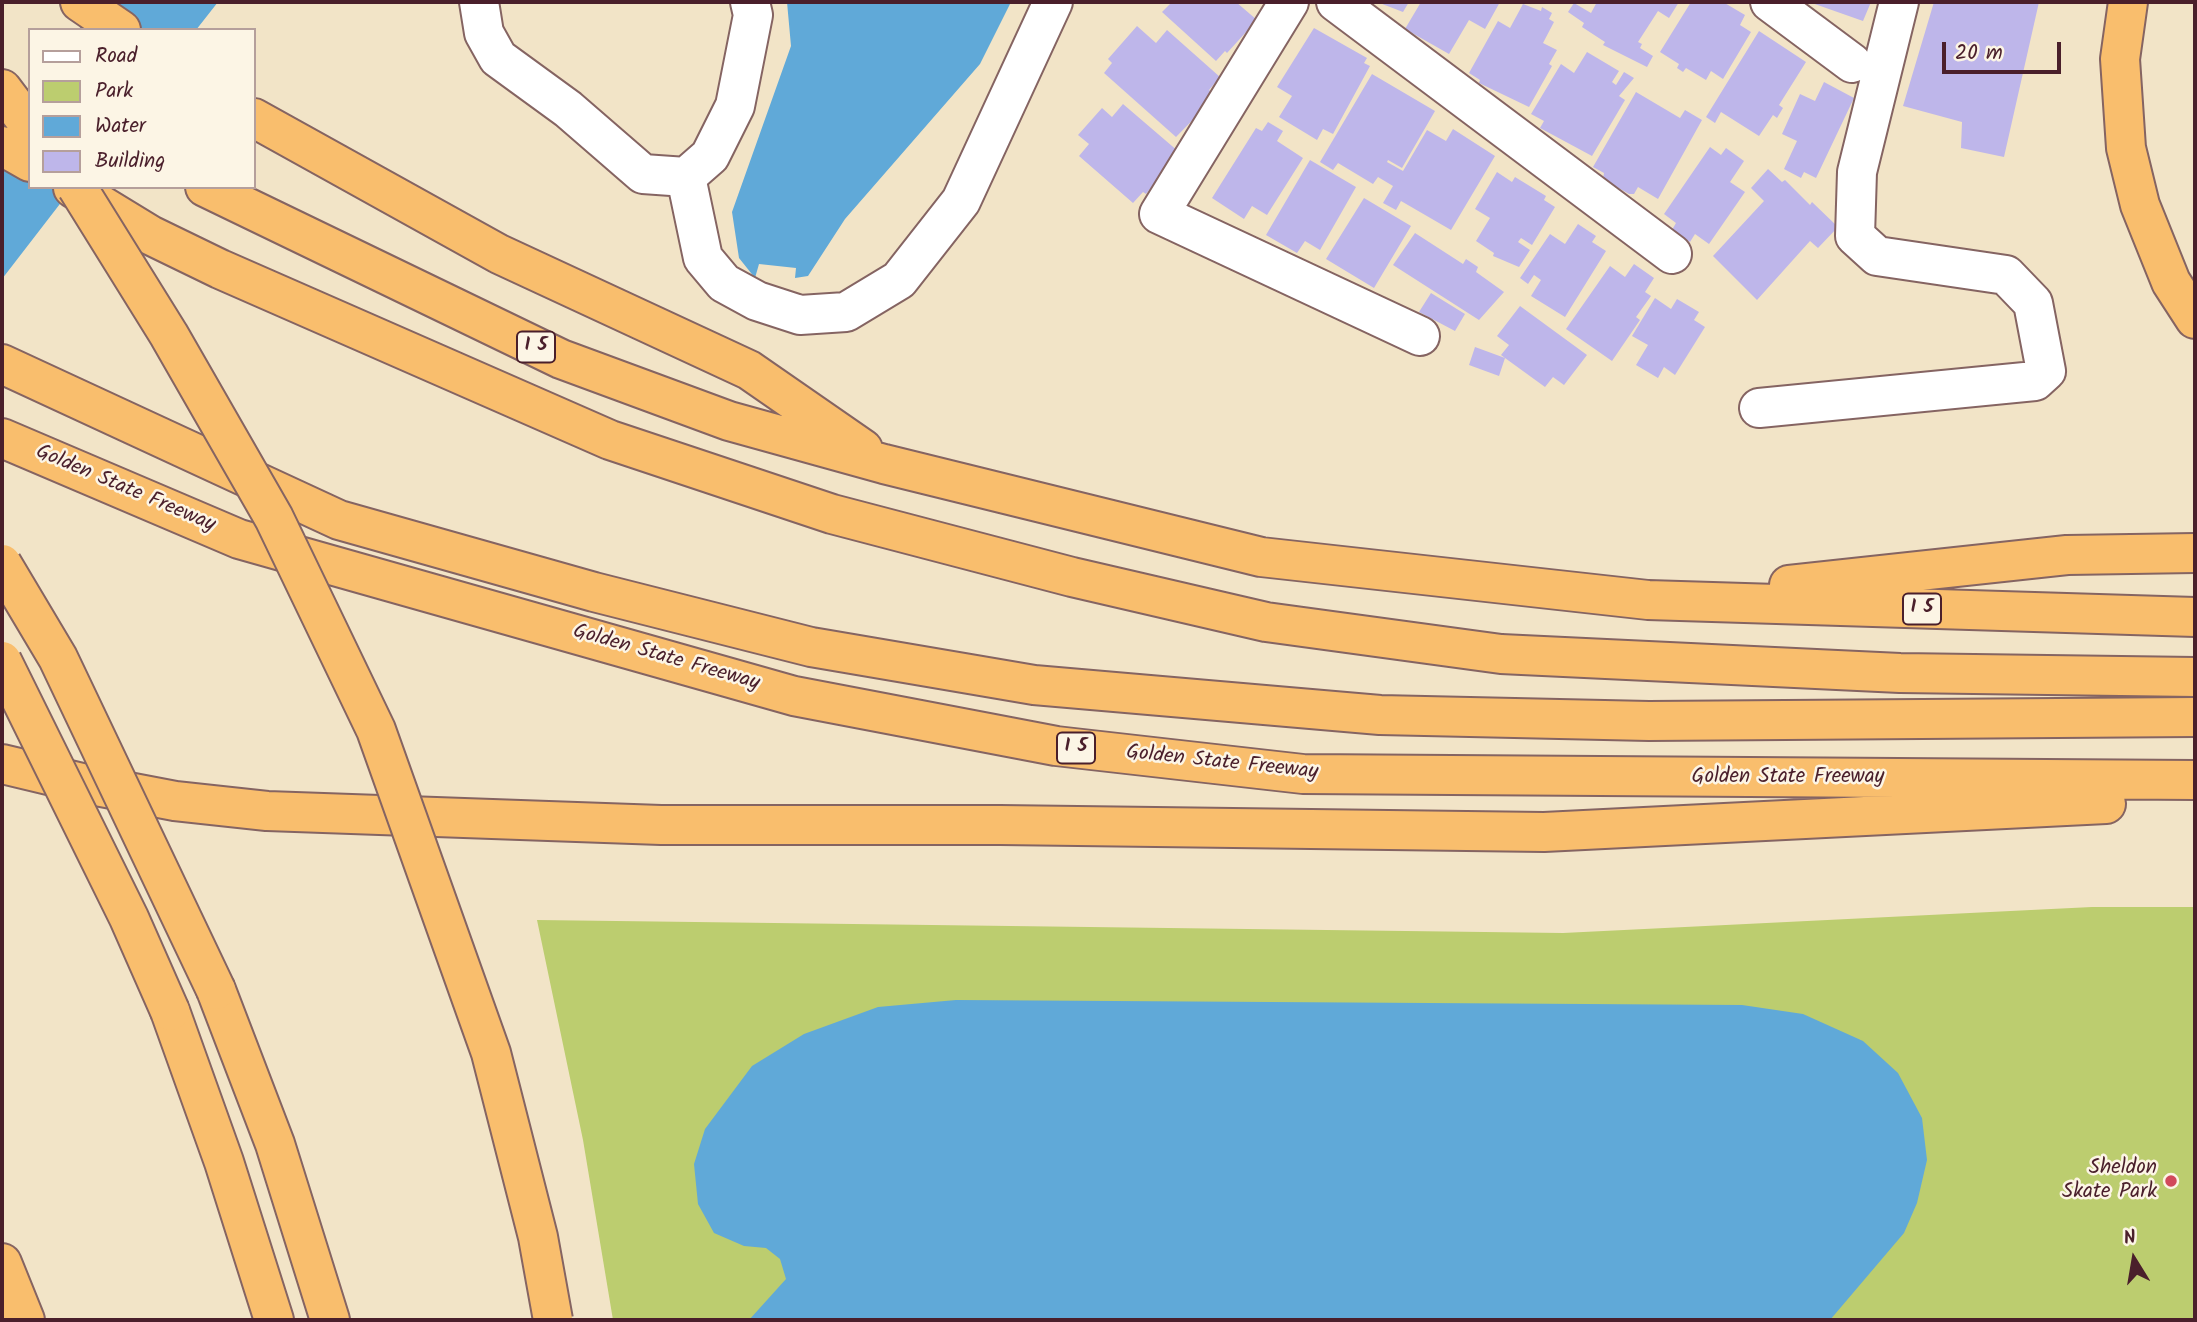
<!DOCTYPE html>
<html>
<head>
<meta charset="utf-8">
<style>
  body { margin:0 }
  #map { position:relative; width:2197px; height:1322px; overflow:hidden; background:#f2e4c7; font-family:Kalam,sans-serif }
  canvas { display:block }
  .frame { position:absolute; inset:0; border:4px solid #4a1f2b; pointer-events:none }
  .legend { position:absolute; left:28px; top:28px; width:228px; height:161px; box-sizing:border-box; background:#fcf5e5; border:2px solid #b59f9b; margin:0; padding:9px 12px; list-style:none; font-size:21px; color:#4a1f2b }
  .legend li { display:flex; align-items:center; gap:14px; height:35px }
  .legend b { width:35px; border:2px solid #b59f9b }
  .north { position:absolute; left:2099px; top:1224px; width:70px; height:70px; -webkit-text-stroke:5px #fcf5e5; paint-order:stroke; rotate:349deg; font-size:19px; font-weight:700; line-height:28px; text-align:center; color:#4a1f2b }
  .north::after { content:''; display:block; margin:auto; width:24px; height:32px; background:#4a1f2b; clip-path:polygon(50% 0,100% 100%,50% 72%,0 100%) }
  .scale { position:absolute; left:1942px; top:42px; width:119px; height:32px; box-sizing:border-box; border:4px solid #4a1f2b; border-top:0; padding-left:9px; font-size:21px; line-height:24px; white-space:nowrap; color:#4a1f2b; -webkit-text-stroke:5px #fcf5e5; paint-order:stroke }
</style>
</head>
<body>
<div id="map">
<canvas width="2197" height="1322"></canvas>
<div class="frame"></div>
<ul class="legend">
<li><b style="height:9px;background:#fff"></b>Road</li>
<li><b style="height:19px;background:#bccd6f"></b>Park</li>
<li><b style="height:19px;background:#60a9d8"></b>Water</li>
<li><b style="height:19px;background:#beb6ea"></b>Building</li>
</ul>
<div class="north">N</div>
<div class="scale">20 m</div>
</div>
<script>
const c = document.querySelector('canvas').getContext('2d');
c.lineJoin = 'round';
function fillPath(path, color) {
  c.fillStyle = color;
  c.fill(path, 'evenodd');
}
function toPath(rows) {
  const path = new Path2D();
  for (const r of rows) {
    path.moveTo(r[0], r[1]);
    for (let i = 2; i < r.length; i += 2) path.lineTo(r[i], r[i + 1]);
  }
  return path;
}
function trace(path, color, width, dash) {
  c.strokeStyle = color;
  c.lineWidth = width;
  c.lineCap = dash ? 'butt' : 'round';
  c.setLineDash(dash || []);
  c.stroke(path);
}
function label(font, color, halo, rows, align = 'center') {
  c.font = font + ' Kalam,sans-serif';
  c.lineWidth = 5;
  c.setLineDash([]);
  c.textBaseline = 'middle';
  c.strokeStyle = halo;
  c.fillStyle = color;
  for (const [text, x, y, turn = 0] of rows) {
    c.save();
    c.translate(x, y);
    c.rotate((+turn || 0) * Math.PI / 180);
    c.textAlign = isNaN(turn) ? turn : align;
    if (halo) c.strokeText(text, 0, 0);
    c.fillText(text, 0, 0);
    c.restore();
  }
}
fillPath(toPath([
  [2092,907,2195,907,2195,1320,613,1320,583,1140,537,920,1563,933]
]), '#bccd6f');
fillPath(toPath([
  [100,2,218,2,196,30,78,30],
  [787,2,1011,2,980,64,845,219,808,276,795,278,796,268,759,264,755,278,739,258,732,212,791,46],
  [30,93,30,187,73,187,2,279,2,129],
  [956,1000,1742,1005,1803,1014,1863,1041,1898,1073,1922,1118,1927,1160,1917,1203,1904,1233,1830,1320,749,1320,786,1279,780,1259,766,1248,744,1246,714,1233,698,1204,694,1164,705,1129,752,1066,804,1034,878,1007]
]), '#60a9d8');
fillPath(toPath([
  [1168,2,1236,2,1257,20,1227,53,1225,51,1216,61,1162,12,1170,4],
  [1377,2,1409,2,1403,12],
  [1421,2,1500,2,1485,29,1469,20,1449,54,1405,29],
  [1597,2,1600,4,1679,2,1669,18,1658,11,1638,42,1642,44,1640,48,1653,56,1647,67,1603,45,1605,42,1582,27,1584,23,1568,12,1574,3,1591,13],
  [1691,2,1723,2,1745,15,1740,25,1751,32,1723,79,1711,71,1706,80,1686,68,1683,72,1677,68,1679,64,1660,52],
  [1809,2,1871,2,1863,21],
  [1934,2,2039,2,2004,157,1961,148,1962,122,1903,106],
  [1523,4,1541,11,1542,7,1552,13,1549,19,1554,22,1543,43,1557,50,1549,64,1552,66,1529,107,1479,83,1480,80,1469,73,1498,21,1510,28],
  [1137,26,1156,43,1167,30,1220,77,1209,90,1216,96,1176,137,1104,73,1112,63,1108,59],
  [1314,28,1367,58,1364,63,1370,66,1333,134,1323,129,1317,140,1279,117,1292,96,1277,87],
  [1759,31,1806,62,1779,105,1783,108,1777,118,1773,115,1759,136,1721,112,1715,123,1706,117],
  [1587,52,1619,71,1612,82,1616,85,1624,72,1634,78,1619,96,1625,100,1592,156,1540,128,1544,121,1531,114,1561,64,1574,73],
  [1372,74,1435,111,1402,168,1388,160,1387,162,1403,171,1427,130,1446,141,1453,129,1495,156,1451,230,1401,201,1396,210,1383,203,1393,186,1378,177,1373,184,1338,163,1333,170,1320,162],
  [1824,82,1854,98,1816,178,1804,172,1801,178,1784,169,1797,141,1782,134,1800,94,1815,101],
  [1636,92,1680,118,1685,110,1702,120,1658,199,1638,187,1634,194,1629,194,1603,179,1604,173,1593,167],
  [1123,104,1179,152,1146,194,1143,192,1133,203,1079,156,1089,144,1078,135,1102,108,1112,117],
  [1268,122,1283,131,1277,141,1303,158,1267,215,1252,206,1244,219,1212,198,1256,128,1262,131],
  [1710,147,1721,155,1726,148,1744,161,1730,182,1745,192,1709,244,1695,234,1690,242,1672,230,1676,223,1664,214],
  [1310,160,1356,187,1320,250,1305,241,1297,253,1266,235],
  [1768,169,1782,182,1785,180,1810,205,1812,202,1838,227,1818,248,1810,241,1757,300,1713,256,1764,201,1751,188],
  [1497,172,1512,182,1515,177,1546,196,1544,200,1555,207,1532,245,1521,238,1518,242,1530,250,1519,267,1493,256,1494,253,1476,241,1490,218,1475,209],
  [1364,198,1411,226,1374,288,1326,259],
  [1578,224,1596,236,1592,242,1606,251,1565,317,1531,296,1541,280,1534,275,1528,284,1520,278,1550,234,1565,244],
  [1415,233,1463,264,1466,259,1478,267,1476,272,1504,292,1479,320,1393,265],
  [1634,264,1654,278,1645,292,1651,296,1636,317,1640,320,1612,361,1566,329,1610,266,1625,277],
  [1431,293,1465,314,1455,331,1419,312],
  [1655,298,1671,309,1677,299,1699,312,1694,320,1705,327,1675,375,1664,367,1658,378,1636,365,1648,345,1632,336],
  [1520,306,1587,355,1564,385,1553,377,1545,387,1505,358,1499,376,1469,365,1475,347,1505,358,1501,355,1509,345,1497,336]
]), '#beb6ea');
const minor = toPath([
  [479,2,484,33,498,58,568,109,643,174,686,177,710,156,735,106,753,15,750,2],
  [1289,2,1159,214,1420,336],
  [1336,2,1672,254],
  [1770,2,1852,63],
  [686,177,703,258,724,283,757,301,800,315,846,312,899,280,961,201,1053,2],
  [1759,408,2035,381,2046,371,2033,303,2006,275,1877,256,1855,236,1857,172,1899,2]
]);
const highway = toPath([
  [80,2,121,30],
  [2128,2,2120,59,2126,148,2140,205,2171,282,2195,319],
  [2,89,30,126],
  [254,118,499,254,749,370,863,449],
  [2,146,30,162],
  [205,187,561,359,729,421,884,464,1261,557,1648,600,2195,617],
  [73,188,150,235,220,269,610,440,832,514,1072,577,1266,622,1501,654,1900,673,2195,677],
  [2,364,339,520,594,592,811,647,1034,685,1380,715,1649,721,2195,717],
  [2,438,239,539,794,696,1056,746,1303,774,2195,780],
  [1789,585,2067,555,2195,553],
  [2,764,86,784,175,801,267,811,661,825,1000,825,1544,832,2106,804],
  [216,990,275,1144,330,1320],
  [170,1011,224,1162,274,1320],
  [2,1263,25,1320]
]);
trace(minor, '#856462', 42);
trace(highway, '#856462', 42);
trace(minor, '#fff', 38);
trace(highway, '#f9be6d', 38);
const highwayBridge = toPath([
  [77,187,169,335,274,518,376,730,491,1053,538,1237,553,1320],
  [2,564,58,658,216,990],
  [2,661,129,918,170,1011]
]);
trace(highwayBridge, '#856462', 42, []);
trace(highwayBridge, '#f9be6d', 38);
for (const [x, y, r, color] of [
  [2171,1181,7,"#d1495b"]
]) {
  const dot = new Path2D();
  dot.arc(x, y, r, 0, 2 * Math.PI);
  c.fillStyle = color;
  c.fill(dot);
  trace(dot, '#fcf5e5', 2.5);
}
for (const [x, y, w] of [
  [536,347,38],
  [1922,609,38],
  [1076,748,38]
]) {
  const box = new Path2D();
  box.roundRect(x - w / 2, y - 15.5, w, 31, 5);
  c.fillStyle = '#fcf5e5';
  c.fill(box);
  trace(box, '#4a1f2b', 2);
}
label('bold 19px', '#4a1f2b', null, [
  ["I 5",536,347],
  ["I 5",1922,609],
  ["I 5",1076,748]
]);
label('21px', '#4a1f2b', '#fcf5e5', [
  ["Golden State Freeway",125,490,23],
  ["Golden State Freeway",666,659,16],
  ["Golden State Freeway",1222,764,6],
  ["Golden State Freeway",1788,778]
]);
label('21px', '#4a1f2b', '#fcf5e5', [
  ["Sheldon",2157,1169],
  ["Skate Park",2157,1193]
], 'right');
</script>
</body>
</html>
